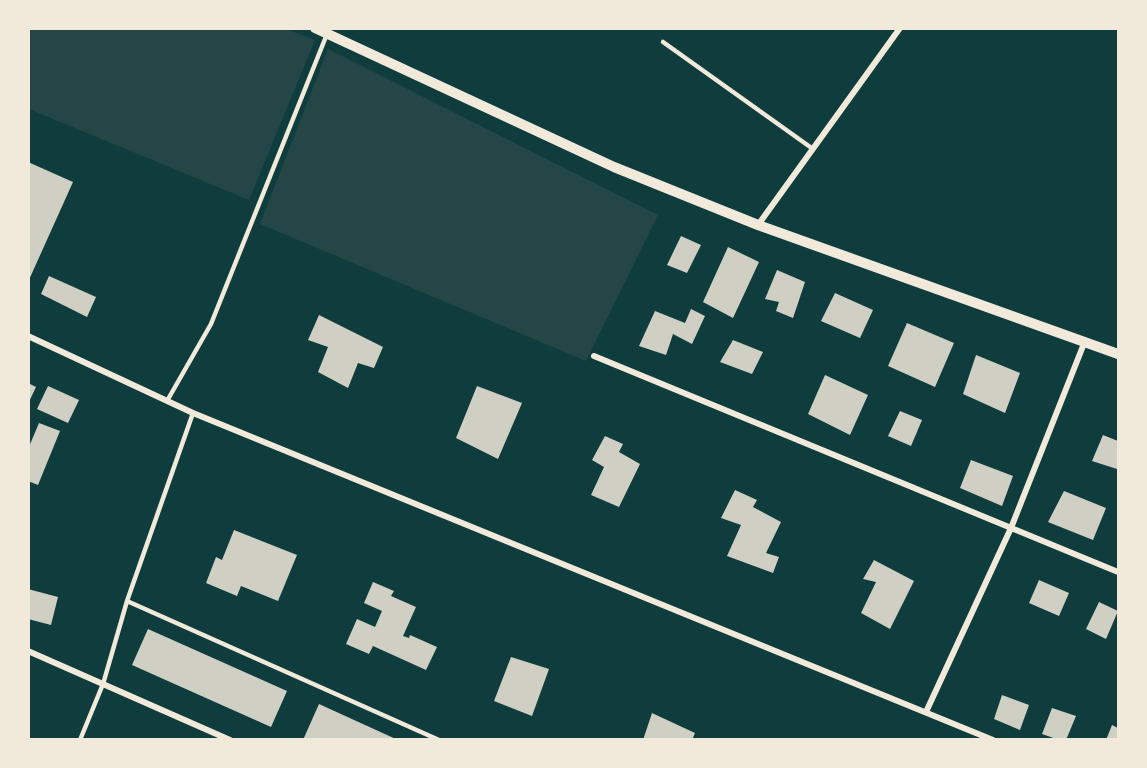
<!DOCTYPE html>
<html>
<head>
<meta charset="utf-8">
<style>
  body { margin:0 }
  #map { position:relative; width:1147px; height:768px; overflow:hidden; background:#0f3d3e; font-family:Rubik,sans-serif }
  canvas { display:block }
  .frame { position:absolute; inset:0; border:30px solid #f1e9da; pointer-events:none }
</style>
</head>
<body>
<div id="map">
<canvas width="1147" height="768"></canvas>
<div class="frame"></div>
</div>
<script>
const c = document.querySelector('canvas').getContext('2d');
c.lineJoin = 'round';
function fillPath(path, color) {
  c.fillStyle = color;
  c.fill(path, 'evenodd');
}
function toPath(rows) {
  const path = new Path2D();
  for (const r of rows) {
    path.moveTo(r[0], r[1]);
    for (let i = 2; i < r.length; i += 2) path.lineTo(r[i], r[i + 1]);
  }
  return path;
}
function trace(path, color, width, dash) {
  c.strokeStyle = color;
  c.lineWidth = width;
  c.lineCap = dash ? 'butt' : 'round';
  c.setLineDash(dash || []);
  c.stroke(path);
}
fillPath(toPath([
  [286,29,315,40,249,200,29,109,29,29],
  [328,49,658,215,586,361,260,224]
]), '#244646');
fillPath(toPath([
  [28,162,73,182,28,282],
  [681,236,701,245,687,273,667,265],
  [728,247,759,262,733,318,703,302],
  [777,270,805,282,793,318,776,311,779,302,765,299],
  [49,276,96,297,87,317,41,294],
  [835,293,873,310,860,338,821,321],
  [691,309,705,316,692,344,673,334,666,355,639,346,655,311,685,323],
  [319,315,383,347,374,368,358,363,348,388,318,372,328,347,308,340],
  [907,323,954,343,935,387,888,366],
  [733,340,763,352,752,374,720,362],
  [976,355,1020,373,1005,413,963,394],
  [825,375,868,395,850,435,808,414],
  [28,383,36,387,28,404],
  [48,386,79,400,68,423,37,409],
  [477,386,522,403,498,459,456,438],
  [900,411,922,420,911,446,888,436],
  [39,423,60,431,38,485,28,481,28,449],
  [1103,435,1118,441,1118,465,1117,469,1092,461],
  [605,436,623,444,619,452,640,464,619,507,591,495,604,467,592,460],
  [971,460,1013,476,1002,506,960,488],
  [735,490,757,500,753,507,781,522,766,553,779,557,773,573,727,556,741,525,721,518],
  [1064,491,1106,508,1093,540,1048,522],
  [234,530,297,555,278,601,241,586,237,596,206,583,216,557,222,560],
  [874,560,914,581,890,629,861,613,876,582,863,579],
  [1039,580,1069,593,1059,616,1029,603],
  [373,582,394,591,391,596,416,607,403,636,409,638,410,635,437,647,426,670,373,646,369,654,346,644,357,619,375,627,382,611,364,603],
  [28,589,58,597,51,625,28,619],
  [1099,602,1118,611,1106,639,1086,629],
  [148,629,287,691,271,727,132,665],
  [511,657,549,669,532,716,494,701],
  [1002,695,1029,705,1020,730,994,719],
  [319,704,398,740,303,740],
  [1052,708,1076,716,1066,740,1059,740,1042,734],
  [652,713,695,733,692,740,643,740],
  [1112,725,1118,728,1118,740,1106,740]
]), '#cfcfc3');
trace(toPath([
  [663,42,813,149],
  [167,401,211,324,327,34],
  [127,601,439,740],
  [80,740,103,684,127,601,193,413]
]), '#f1e9da', 4.5);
trace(toPath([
  [758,225,900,28],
  [28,336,193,413,993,740],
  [594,356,1118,572],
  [28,651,230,740],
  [926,712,1011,528,1085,341]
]), '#f1e9da', 6);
trace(toPath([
  [315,28,614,167,758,225,1118,354]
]), '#f1e9da', 10);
</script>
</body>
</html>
